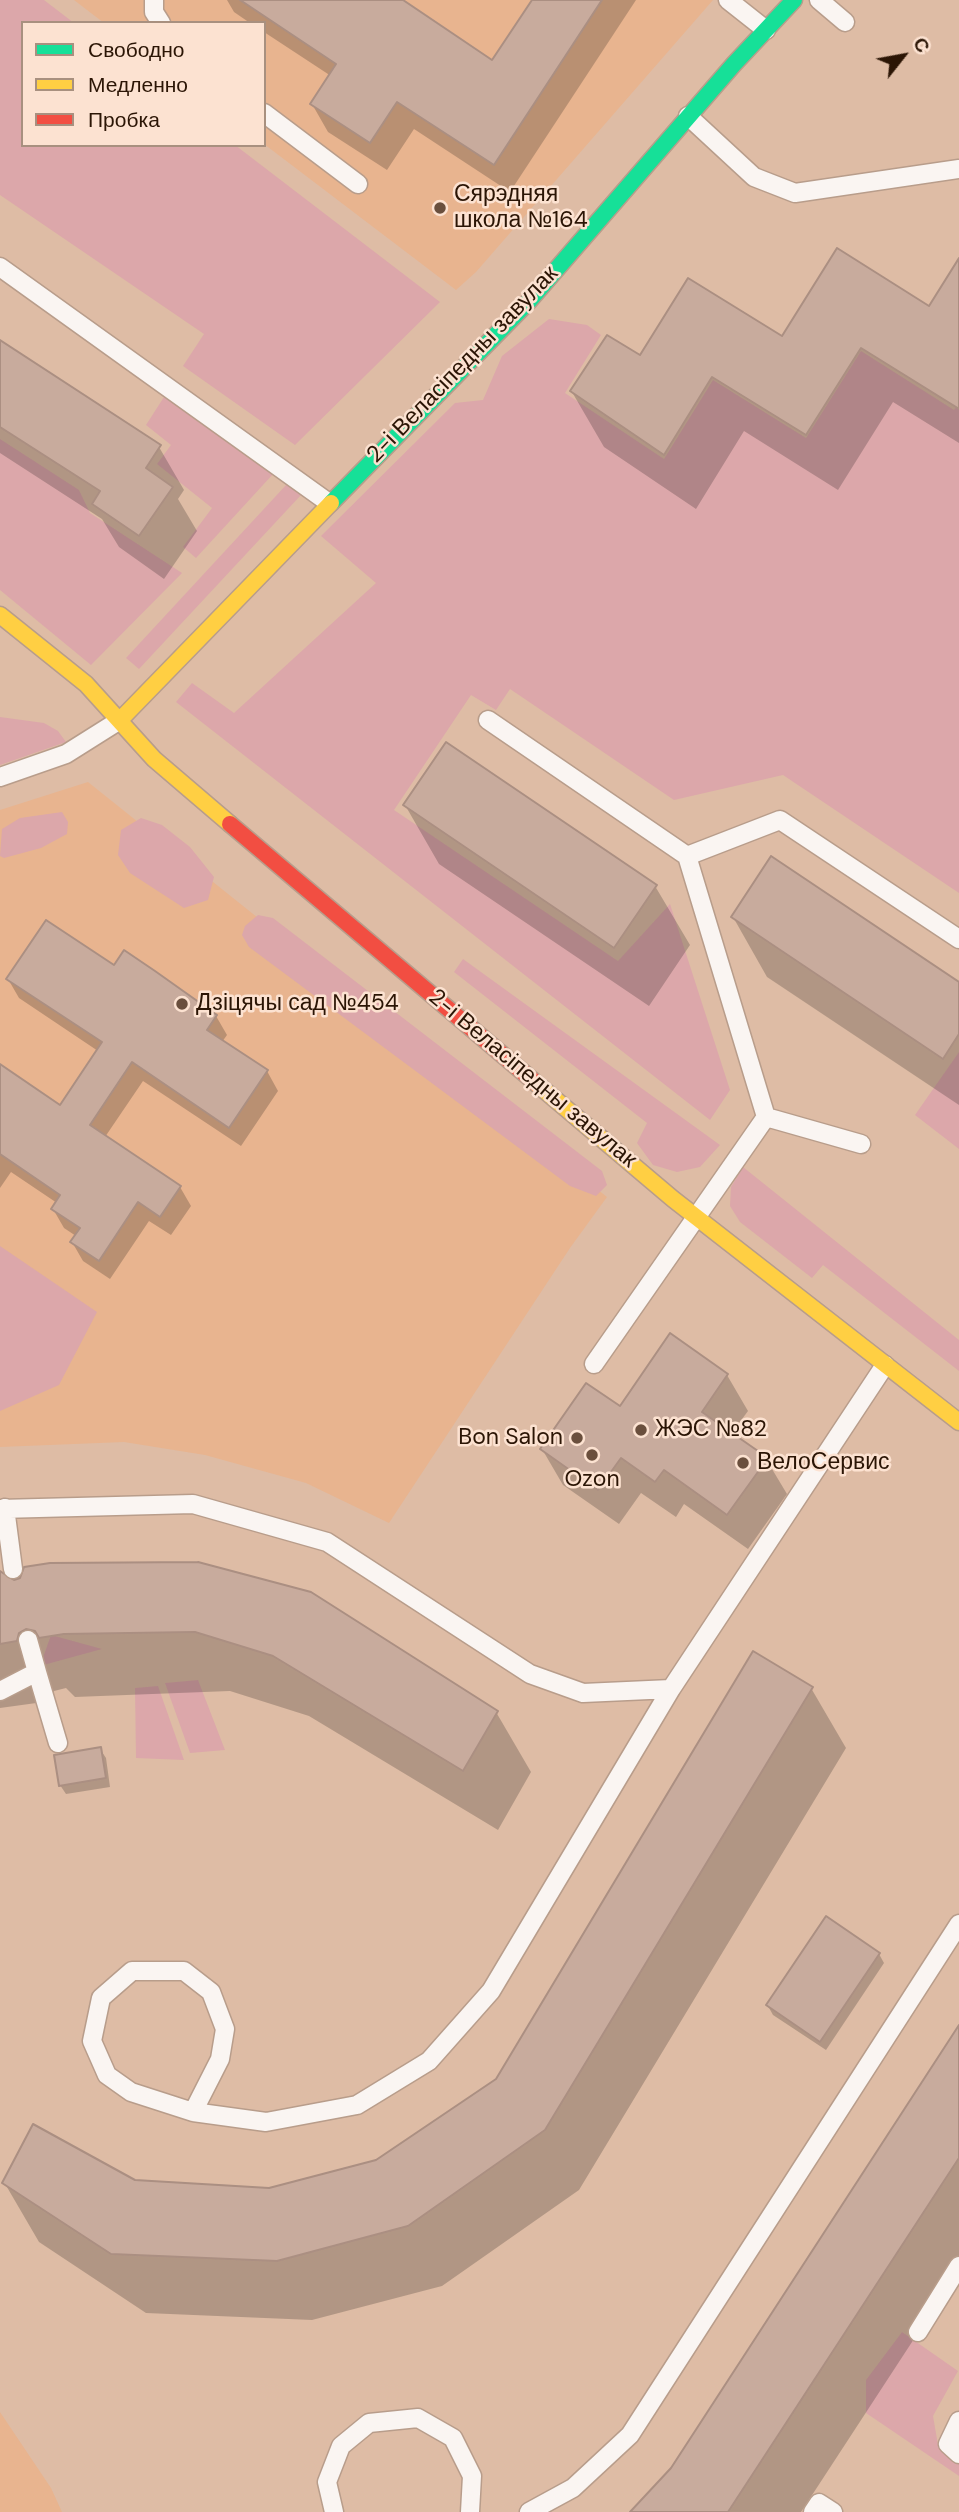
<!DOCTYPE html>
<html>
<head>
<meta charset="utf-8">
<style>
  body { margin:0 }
  #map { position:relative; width:959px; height:2512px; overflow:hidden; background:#debca5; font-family:"DM Sans",sans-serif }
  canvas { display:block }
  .legend { position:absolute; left:21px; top:21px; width:245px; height:126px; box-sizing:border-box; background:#fce2d1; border:2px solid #a8907f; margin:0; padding:9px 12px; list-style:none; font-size:21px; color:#2b1505 }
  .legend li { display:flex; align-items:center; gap:14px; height:35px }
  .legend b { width:35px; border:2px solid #a8907f }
  .north { position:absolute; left:868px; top:21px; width:70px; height:70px; -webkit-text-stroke:5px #fce2d1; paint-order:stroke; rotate:59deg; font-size:19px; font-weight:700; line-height:28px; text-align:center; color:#2b1505 }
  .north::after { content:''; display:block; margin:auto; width:24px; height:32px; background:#2b1505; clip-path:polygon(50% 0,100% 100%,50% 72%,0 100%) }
</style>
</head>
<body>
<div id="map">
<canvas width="959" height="2512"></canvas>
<ul class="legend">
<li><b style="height:9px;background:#16e098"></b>Свободно</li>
<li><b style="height:9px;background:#ffcf43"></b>Медленно</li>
<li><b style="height:9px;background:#f24e42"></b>Пробка</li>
</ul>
<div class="north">С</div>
</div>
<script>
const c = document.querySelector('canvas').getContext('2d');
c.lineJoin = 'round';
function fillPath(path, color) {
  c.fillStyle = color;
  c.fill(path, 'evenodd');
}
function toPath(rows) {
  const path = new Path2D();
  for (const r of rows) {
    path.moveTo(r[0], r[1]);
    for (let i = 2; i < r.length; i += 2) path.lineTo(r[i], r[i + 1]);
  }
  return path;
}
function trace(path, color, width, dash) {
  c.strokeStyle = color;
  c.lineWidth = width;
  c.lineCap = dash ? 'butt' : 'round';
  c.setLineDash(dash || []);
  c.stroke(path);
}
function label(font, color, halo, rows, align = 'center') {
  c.font = font + ' "DM Sans",sans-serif';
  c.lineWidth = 5;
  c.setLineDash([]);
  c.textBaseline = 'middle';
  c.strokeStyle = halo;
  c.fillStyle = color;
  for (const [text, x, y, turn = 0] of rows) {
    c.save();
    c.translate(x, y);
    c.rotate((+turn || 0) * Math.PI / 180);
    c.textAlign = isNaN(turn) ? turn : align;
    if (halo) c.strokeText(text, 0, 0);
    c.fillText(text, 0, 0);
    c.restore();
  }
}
fillPath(toPath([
  [74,0,713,0,476,272,456,290,264,144,264,23,104,23],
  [88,782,607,1197,570,1248,389,1523,306,1483,205,1455,124,1442,0,1447,0,810],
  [0,2412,51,2488,62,2512,0,2512]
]), '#e8b48f');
fillPath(toPath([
  [0,0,44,0,74,23,23,23,23,145,235,145,440,302,295,445,183,366,204,334,0,195],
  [549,319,587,325,601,335,565,393,664,459,713,380,806,438,861,351,954,410,959,403,959,893,783,775,674,800,510,689,496,710,471,695,394,810,618,961,670,904,730,1090,710,1120,176,702,192,683,234,713,376,583,321,536,455,403,483,400,502,356],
  [164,397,274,473,196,558,183,547,212,508,157,464,171,445,146,425],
  [0,439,79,490,90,513,182,573,91,665,0,590],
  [287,484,301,495,139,669,126,658],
  [0,717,44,723,58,731,66,742,0,765],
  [62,812,68,822,67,834,41,848,4,858,0,856,2,829,20,818],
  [141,818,162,825,190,847,214,877,208,900,184,908,130,873,118,855,121,830],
  [258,915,273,918,602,1171,607,1185,596,1196,570,1186,249,947,242,935,245,926],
  [463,959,720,1145,700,1167,677,1172,653,1165,637,1143,647,1123,454,972],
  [959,1052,959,1149,915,1115],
  [743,1167,959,1340,959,1371,823,1265,812,1278,740,1222,730,1206,731,1187],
  [0,1246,97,1312,59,1385,0,1411],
  [51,1635,102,1649,40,1666],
  [198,1680,225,1750,190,1753,165,1683],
  [158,1686,184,1760,136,1758,135,1688],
  [902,2332,958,2371,933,2416,938,2445,959,2460,959,2476,866,2413,866,2380]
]), '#dca7aa');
fillPath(toPath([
  [227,0,400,0,493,62,534,0,636,0,510,192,414,129,387,170,328,132,312,104,331,76,264,32,264,23,250,23,234,12],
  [959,261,959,443,893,402,838,490,744,431,696,509,604,447,572,392,641,358,783,339,930,308],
  [0,343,159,447,184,490,178,499,197,531,164,579,119,547,102,519,0,453],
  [405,805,655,886,690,945,649,1006,439,864],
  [733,917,959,984,959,1105,767,977],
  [114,968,216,1016,227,1035,222,1042,267,1071,278,1091,241,1146,143,1081,105,1137,180,1187,191,1206,171,1235,149,1221,110,1279,83,1261,72,1242,76,1236,64,1228,53,1209,57,1203,11,1172,0,1188,0,1067,61,1107,98,1051,19,998,8,979],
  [727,1375,748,1411,731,1434,766,1459,787,1494,748,1549,684,1504,676,1517,641,1493,619,1524,563,1485,542,1449,620,1408],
  [0,1572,7,1581,496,1712,531,1772,498,1830,309,1716,230,1691,75,1697,66,1688,54,1691,51,1701,0,1708],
  [811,1688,846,1748,579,2190,442,2286,312,2320,146,2313,39,2242,4,2182,134,2182,269,2190,376,2161,498,2080],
  [100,1749,106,1758,110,1787,66,1794,60,1785],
  [879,1954,884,1963,826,2050,773,2015,768,2006],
  [959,2029,959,2270,801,2512,632,2512,673,2469]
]), '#0003');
const building = toPath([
  [240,0,403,0,492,60,532,0,602,0,494,165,397,102,370,143,310,104,336,64,240,0],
  [837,248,929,306,959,258,959,409,861,348,806,435,712,377,664,455,570,391,607,335,640,355,688,278,782,336,837,248],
  [0,340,161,445,146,468,173,487,139,536,92,504,100,491,0,427,0,340],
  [446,742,657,885,614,948,403,805,446,742],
  [771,856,959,982,959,1034,943,1059,731,917,771,856],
  [46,920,114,965,124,950,155,971,217,1015,207,1030,268,1070,229,1128,132,1062,90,1125,181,1186,160,1217,138,1202,99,1261,70,1242,80,1228,51,1209,60,1195,0,1154,0,1064,60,1105,102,1042,6,979,46,920],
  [670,1333,728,1374,702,1412,768,1458,727,1515,664,1470,655,1482,621,1458,598,1490,540,1449,586,1383,620,1406,670,1333],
  [198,1562,311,1592,498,1711,463,1771,273,1656,195,1632,64,1634,39,1638,35,1631,26,1629,19,1633,17,1641,0,1644,0,1571,14,1580,20,1578,24,1567,50,1563,198,1562],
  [753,1651,813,1687,545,2130,408,2226,277,2261,111,2254,2,2183,33,2124,135,2180,269,2188,376,2160,496,2079,753,1651],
  [101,1747,106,1778,59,1786,54,1755,101,1747],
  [826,1916,880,1953,820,2042,766,2005,826,1916],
  [959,2025,959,2158,728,2512,630,2512,671,2468,959,2025]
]);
fillPath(building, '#c8ab9d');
trace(building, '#ab8f82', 2);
const lane = toPath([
  [154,0,154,12,161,23],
  [728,0,766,30],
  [819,0,845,22],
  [264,113,358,184],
  [688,116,754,177,795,193,959,169],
  [0,267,329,503],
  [488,720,687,856,766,1117,594,1364],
  [0,777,66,754,120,720],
  [687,856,780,820,959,939],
  [766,1117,861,1144],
  [5,1508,13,1569],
  [0,1509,193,1504,327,1542,530,1674,583,1693,671,1689],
  [37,1672,58,1743],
  [0,1691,37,1672,28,1640],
  [193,2112,220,2059,225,2029,211,1992,184,1971,132,1971,101,1998,92,2041,107,2075,131,2092,193,2112,266,2122,357,2105,429,2061,491,1991,671,1689,885,1365],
  [918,2332,959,2266],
  [959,2421,948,2444,959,2454],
  [334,2512,327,2482,341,2446,369,2423,418,2418,453,2438,472,2476,470,2512],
  [529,2512,573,2488,630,2435,959,1924],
  [813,2512,819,2503,833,2512]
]);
const fast = toPath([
  [331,503,529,301,734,64,794,0]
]);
const slow = toPath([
  [0,615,86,684,154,759,230,824],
  [120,720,331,503],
  [537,1084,673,1199,959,1422]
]);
const jam = toPath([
  [230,824,537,1084]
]);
trace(lane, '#b89d8b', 21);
trace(fast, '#b89d8b', 19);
trace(slow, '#b89d8b', 19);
trace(jam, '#b89d8b', 19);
trace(lane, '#faf5f2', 18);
trace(fast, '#16e098', 16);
trace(slow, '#ffcf43', 16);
trace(jam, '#f24e42', 16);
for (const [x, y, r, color] of [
  [440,208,7,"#6a4f3d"],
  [182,1004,7,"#6a4f3d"],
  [641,1430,7,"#6a4f3d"],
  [577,1438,7,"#6a4f3d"],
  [592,1455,7,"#6a4f3d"],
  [743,1463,7,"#6a4f3d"]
]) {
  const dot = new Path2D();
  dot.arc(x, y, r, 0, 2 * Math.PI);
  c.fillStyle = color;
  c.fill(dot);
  trace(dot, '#fce2d1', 2.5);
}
label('23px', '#2b1505', '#fce2d1', [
  ["Сярэдняя",454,195],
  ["школа №164",454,221],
  ["Дзіцячы сад №454",196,1004],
  ["ЖЭС №82",655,1430],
  ["Bon Salon",563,1438,"right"],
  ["ВелоСервис",757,1463],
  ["Ozon",592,1480,"center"]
], 'left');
label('23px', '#2b1505', '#fce2d1', [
  ["2-і Веласіпедны завулак",463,365,-46],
  ["2-і Веласіпедны завулак",532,1079,40]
]);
</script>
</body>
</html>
